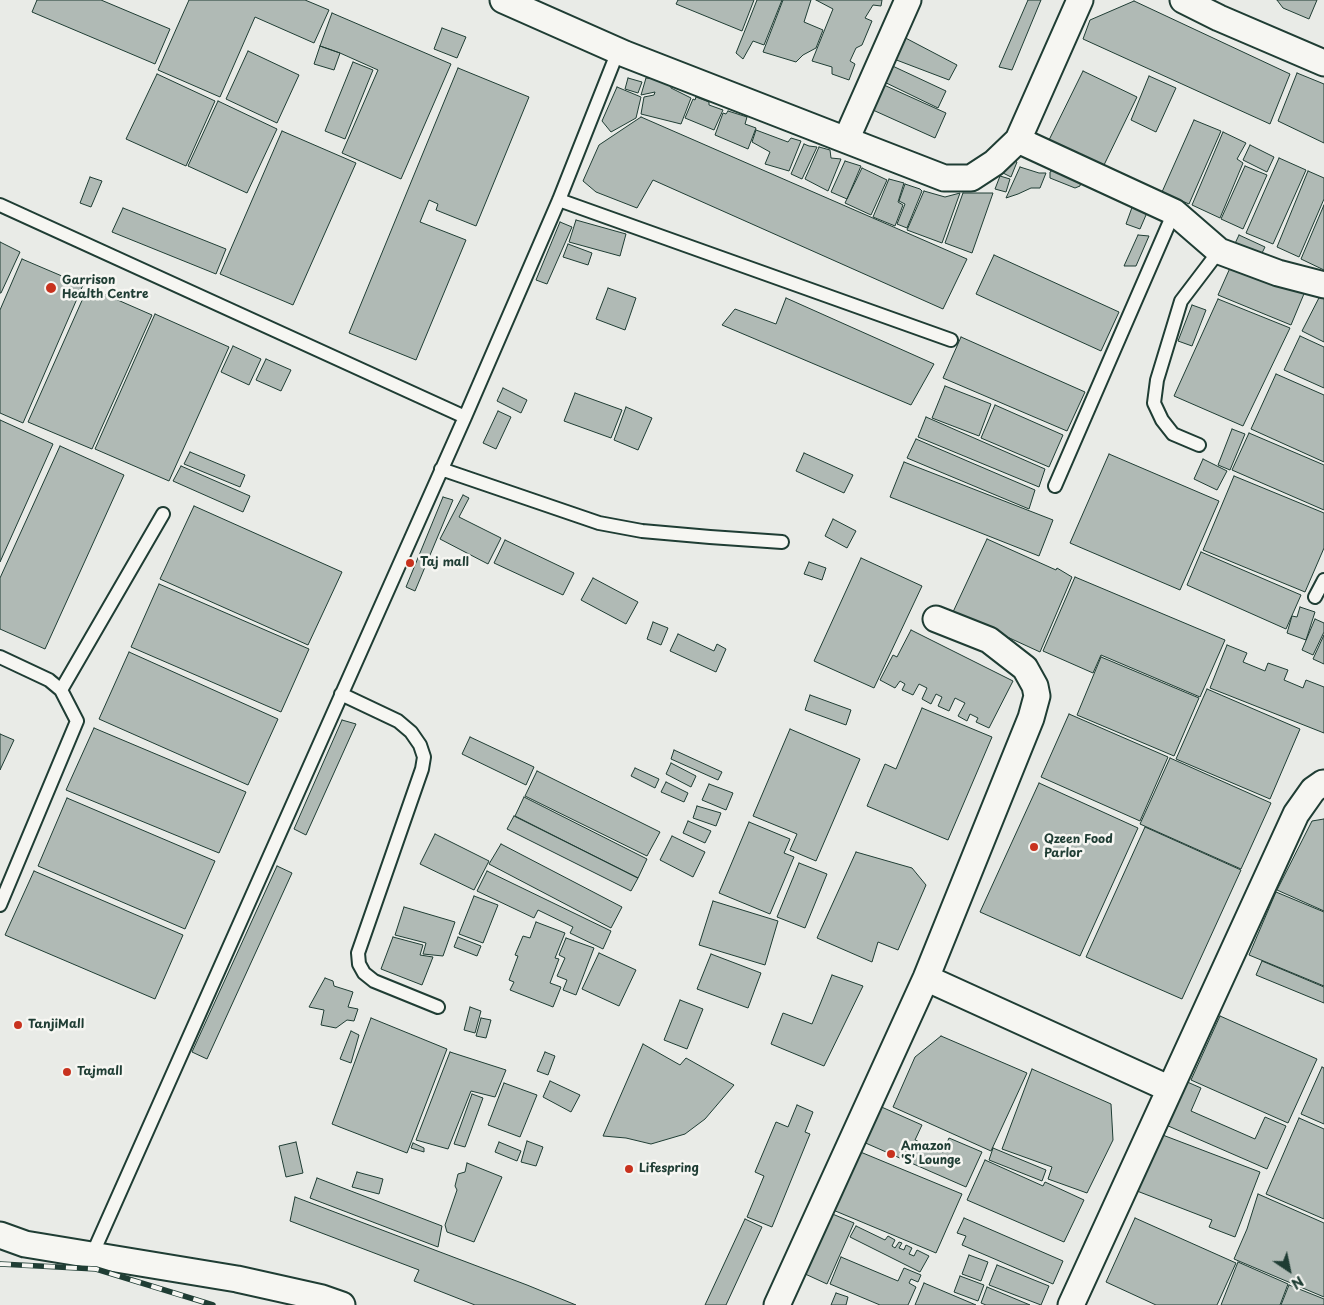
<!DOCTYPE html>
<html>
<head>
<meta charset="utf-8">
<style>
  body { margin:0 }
  #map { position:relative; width:1324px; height:1305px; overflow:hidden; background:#e9ebe7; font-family:"Playpen Sans",sans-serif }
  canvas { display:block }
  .north { position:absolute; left:1264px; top:1245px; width:50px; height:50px; -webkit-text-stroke:4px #f6f6f2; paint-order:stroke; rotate:146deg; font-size:14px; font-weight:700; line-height:20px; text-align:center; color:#1f3d34 }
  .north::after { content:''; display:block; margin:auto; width:18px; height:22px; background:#1f3d34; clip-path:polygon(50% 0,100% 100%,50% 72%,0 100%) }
</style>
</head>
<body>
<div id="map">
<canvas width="1324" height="1305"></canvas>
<div class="north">N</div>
</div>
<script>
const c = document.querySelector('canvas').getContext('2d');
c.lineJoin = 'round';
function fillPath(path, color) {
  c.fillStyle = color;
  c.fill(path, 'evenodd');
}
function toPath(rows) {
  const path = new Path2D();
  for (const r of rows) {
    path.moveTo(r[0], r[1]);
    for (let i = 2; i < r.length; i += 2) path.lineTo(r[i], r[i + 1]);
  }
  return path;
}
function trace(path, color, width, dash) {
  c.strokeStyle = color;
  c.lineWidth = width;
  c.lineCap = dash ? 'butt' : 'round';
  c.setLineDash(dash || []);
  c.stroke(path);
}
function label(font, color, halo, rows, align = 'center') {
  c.font = font + ' "Playpen Sans",sans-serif';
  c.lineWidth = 5;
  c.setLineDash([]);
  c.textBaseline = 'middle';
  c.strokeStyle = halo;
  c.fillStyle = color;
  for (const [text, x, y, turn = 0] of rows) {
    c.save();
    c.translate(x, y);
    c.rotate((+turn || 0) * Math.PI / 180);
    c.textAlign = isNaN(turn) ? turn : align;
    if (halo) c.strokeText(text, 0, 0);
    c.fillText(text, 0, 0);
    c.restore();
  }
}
const building = toPath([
  [37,0,101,0,170,29,155,64,32,12,37,0],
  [189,0,305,0,329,10,314,43,255,17,220,97,158,70,189,0],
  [678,0,754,0,742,31,676,4,678,0],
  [757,0,782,0,764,45,753,41,743,59,736,53,757,0],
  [783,0,811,0,804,22,823,30,816,48,803,55,796,62,763,52,783,0],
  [816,0,882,0,881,6,873,5,865,18,872,21,862,45,856,48,850,61,855,64,849,80,832,74,832,67,812,61,833,9,816,0],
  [1028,0,1041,0,1012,70,999,67,1028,0],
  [1277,0,1317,0,1309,19,1283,8,1277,0],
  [1134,1,1290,74,1270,124,1083,39,1090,20,1134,1],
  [332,13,451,64,401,179,342,153,378,70,340,53,320,46,332,13],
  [442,28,466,37,457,58,434,49,442,28],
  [896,33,957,65,949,80,886,56,896,33],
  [320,46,340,53,334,70,314,64,320,46],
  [248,51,299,75,277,123,226,99,248,51],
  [353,62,373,70,345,139,325,131,353,62],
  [884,62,946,91,938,108,876,78,884,62],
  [458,68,529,97,476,226,436,210,438,204,429,200,420,222,466,240,416,360,349,333,458,68],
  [1083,71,1137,97,1104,165,1049,140,1083,71],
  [1297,73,1324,84,1324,143,1278,121,1297,73],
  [157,74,215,101,186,166,126,139,157,74],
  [1149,76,1176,88,1156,132,1131,120,1149,76],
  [628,78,642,82,638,93,625,89,628,78],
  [646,78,657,79,671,85,671,88,691,98,681,124,641,114,644,97,654,95,655,92,641,95,646,78],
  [875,81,946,113,935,138,864,106,875,81],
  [617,87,641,97,636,118,611,132,602,121,617,87],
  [696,97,709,102,709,105,723,110,714,130,685,118,693,99,695,100,696,97],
  [218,101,277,129,247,193,188,166,218,101],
  [728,111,747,117,745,124,756,128,748,149,715,135,723,113,726,114,728,111],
  [641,117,967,259,943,309,653,180,637,208,596,192,583,181,599,145,641,117],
  [1194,120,1221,131,1189,204,1162,192,1194,120],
  [756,130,788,142,791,138,801,141,789,171,765,164,770,152,752,142,756,130],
  [282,131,356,163,293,305,220,274,282,131],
  [1223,132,1246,143,1237,159,1243,163,1220,218,1192,205,1223,132],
  [804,144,809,146,817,147,802,179,791,174,804,144],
  [1250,145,1274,157,1267,172,1243,160,1250,145],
  [819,147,830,150,831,158,841,159,828,191,805,179,819,147],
  [1007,157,1017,162,1011,177,1001,172,1007,157],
  [1279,158,1306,170,1273,244,1246,233,1279,158],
  [845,161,861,166,847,199,831,192,845,161],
  [1059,166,1082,177,1080,186,1075,188,1050,178,1050,172,1059,166],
  [1245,166,1267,175,1243,229,1221,219,1245,166],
  [1020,167,1039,173,1046,173,1040,188,1031,188,1018,194,1006,198,1020,167],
  [862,168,887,180,871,215,845,203,862,168],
  [1308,171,1324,178,1324,199,1299,257,1277,247,1308,171],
  [1000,176,1010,179,1006,192,995,189,1000,176],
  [90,177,102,181,91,207,80,203,90,177],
  [889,179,904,183,898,202,903,205,895,226,873,217,889,179],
  [905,184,920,189,922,191,907,228,897,224,905,204,899,201,905,184],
  [924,191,945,197,960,193,942,243,907,230,924,191],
  [963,193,993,193,972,253,945,243,963,193],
  [1134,202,1149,208,1140,229,1126,224,1134,202],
  [1324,205,1324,270,1301,259,1324,205],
  [123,208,226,249,216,274,112,232,123,208],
  [576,220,626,234,620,256,569,242,576,220],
  [560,222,572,227,547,284,536,280,560,222],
  [1138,235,1149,236,1136,266,1124,266,1138,235],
  [1239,235,1265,247,1257,263,1231,252,1239,235],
  [0,242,20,252,1,293,0,293,0,242],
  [568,244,592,253,588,265,563,257,568,244],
  [994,255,1119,312,1101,351,976,294,994,255],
  [22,259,83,285,23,423,0,413,0,310,22,259],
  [1234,259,1306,289,1291,325,1218,295,1234,259],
  [88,287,152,315,92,449,28,422,88,287],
  [608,288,636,298,625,330,596,319,608,288],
  [1323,290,1324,291,1324,342,1302,331,1323,290],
  [786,298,934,364,911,405,722,325,735,309,776,324,786,298],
  [1218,299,1290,328,1243,426,1174,396,1218,299],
  [1192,305,1206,310,1192,346,1178,341,1192,305],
  [155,314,229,347,169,481,95,449,155,314],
  [1300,336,1324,347,1324,388,1284,370,1300,336],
  [961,337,1085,392,1067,431,943,378,961,337],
  [233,346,261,359,249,385,221,372,233,346],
  [266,359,291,370,281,391,256,380,266,359],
  [1276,374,1324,395,1324,462,1251,429,1276,374],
  [945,386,991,404,979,436,932,418,945,386],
  [503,388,527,400,521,413,497,401,503,388],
  [575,393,622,410,611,438,564,421,575,393],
  [995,405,1063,435,1049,467,981,438,995,405],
  [626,407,652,418,638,450,614,440,626,407],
  [498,411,511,417,496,449,483,443,498,411],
  [926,417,1045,469,1039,487,918,437,926,417],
  [0,420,53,444,0,562,0,420],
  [1232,429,1245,434,1230,470,1218,465,1232,429],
  [1249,433,1324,465,1324,510,1232,470,1249,433],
  [916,439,1035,490,1029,509,907,458,916,439],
  [60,446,124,475,45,649,0,629,0,578,60,446],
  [190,452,245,475,240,487,184,464,190,452],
  [804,453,853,475,844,493,796,471,804,453],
  [1109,454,1219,501,1180,590,1070,543,1109,454],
  [1203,459,1227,471,1217,490,1194,479,1203,459],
  [904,462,1053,520,1039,556,890,497,904,462],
  [181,466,250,496,243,512,173,481,181,466],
  [1234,476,1324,513,1324,548,1305,592,1203,550,1234,476],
  [463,495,469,498,459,517,501,538,488,564,440,539,463,495],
  [443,497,453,500,415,591,406,587,443,497],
  [194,506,342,572,308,645,160,579,194,506],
  [833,519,856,531,847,548,825,536,833,519],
  [987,539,1056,570,1057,568,1072,577,1040,652,953,612,987,539],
  [505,540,574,573,563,595,494,563,505,540],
  [1201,552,1301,595,1286,629,1187,585,1201,552],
  [861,558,922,586,874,688,814,661,861,558],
  [809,562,826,568,822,580,804,574,809,562],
  [1075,577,1225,640,1200,697,1101,655,1093,673,1043,651,1075,577],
  [593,578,638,602,626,624,581,600,593,578],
  [159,584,309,649,281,712,131,647,159,584],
  [1300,607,1315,612,1306,640,1287,633,1292,616,1297,617,1300,607],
  [1315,619,1324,623,1324,632,1313,655,1302,650,1315,619],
  [653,622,668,628,661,645,647,639,653,622],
  [911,630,1013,681,989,728,976,722,978,718,970,714,967,721,958,716,965,703,955,698,949,711,938,706,942,697,936,694,931,704,922,699,927,688,919,684,913,695,902,690,905,684,900,681,895,688,880,680,893,655,897,657,911,630],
  [678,634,714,651,717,644,726,649,716,672,670,651,678,634],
  [1324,635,1324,664,1313,659,1324,635],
  [1227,645,1247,653,1243,662,1265,671,1268,663,1288,670,1284,680,1303,688,1306,680,1324,687,1324,733,1210,688,1227,645],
  [129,652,278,719,248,785,99,719,129,652],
  [1101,657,1199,698,1174,756,1077,715,1101,657],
  [1207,689,1300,729,1270,799,1176,759,1207,689],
  [810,695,851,710,846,725,805,710,810,695],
  [922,708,992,737,948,840,867,806,885,764,896,769,922,708],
  [1069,714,1168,757,1140,821,1041,777,1069,714],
  [342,720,356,724,306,835,294,829,342,720],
  [94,728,246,792,219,853,66,790,94,728],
  [790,729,860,759,816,861,790,850,797,834,753,816,790,729],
  [0,734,14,740,0,770,0,734],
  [470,737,534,767,526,785,462,754,470,737],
  [674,750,722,772,718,780,671,759,674,750],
  [1170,758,1271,803,1241,869,1140,824,1170,758],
  [671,763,696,776,691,787,666,774,671,763],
  [635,768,659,779,655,788,631,776,635,768],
  [537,771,660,832,647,856,525,796,537,771],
  [666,782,688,793,684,802,661,792,666,782],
  [1039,783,1138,828,1080,956,980,912,1039,783],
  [709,784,733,793,726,810,702,800,709,784],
  [524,797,647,859,638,878,515,816,524,797],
  [67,798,215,861,185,929,38,866,67,798],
  [697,806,721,813,716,826,693,818,697,806],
  [514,816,638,878,631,891,507,829,514,816],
  [1324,819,1324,911,1277,890,1312,821,1324,819],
  [688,821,711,831,705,843,683,833,688,821],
  [749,822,790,839,784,853,794,857,770,914,719,893,749,822],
  [1145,827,1241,870,1182,999,1086,957,1145,827],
  [435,834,489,861,474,890,420,864,435,834],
  [672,836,705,852,693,877,660,860,672,836],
  [501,844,622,907,611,928,489,864,501,844],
  [856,852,912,868,926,885,898,950,878,942,872,962,817,938,856,852],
  [799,863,827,874,805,928,777,917,799,863],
  [277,866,292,873,207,1059,192,1052,277,866],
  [34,871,183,935,155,999,5,935,34,871],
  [487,871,611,931,603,949,570,933,573,927,538,910,534,918,477,891,487,871],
  [1276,892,1324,912,1324,986,1249,955,1276,892],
  [474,896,498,905,483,943,459,934,474,896],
  [713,901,778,921,765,965,699,945,713,901],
  [404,907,455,922,443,956,423,954,426,943,395,935,404,907],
  [536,922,565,933,555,958,559,959,550,983,561,987,553,1007,510,990,514,982,509,980,518,956,515,955,523,936,530,938,536,922],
  [393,937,423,945,420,955,433,957,422,985,381,969,393,937],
  [458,937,481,946,477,956,454,947,458,937],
  [566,938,594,948,576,995,563,990,567,980,557,976,565,958,559,955,566,938],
  [599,953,636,970,619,1006,582,989,599,953],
  [711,954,761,973,748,1008,697,989,711,954],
  [1262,961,1324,987,1324,1003,1256,975,1262,961],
  [832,975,863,986,824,1066,771,1044,783,1013,812,1024,832,975],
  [325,978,333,981,334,986,353,992,348,1007,358,1009,354,1021,347,1020,336,1028,321,1025,324,1010,309,1007,325,978],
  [680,1000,703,1009,687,1049,664,1040,680,1000],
  [470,1007,481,1011,475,1033,464,1030,470,1007],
  [1220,1016,1317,1059,1288,1123,1191,1080,1220,1016],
  [371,1018,447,1049,407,1153,332,1124,371,1018],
  [481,1018,491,1020,486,1038,476,1036,481,1018],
  [351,1031,359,1035,351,1063,340,1059,351,1031],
  [941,1036,1027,1073,991,1151,893,1107,915,1057,941,1036],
  [643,1044,680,1065,686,1058,734,1085,705,1119,685,1134,651,1144,626,1138,603,1136,643,1044],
  [450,1052,506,1070,495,1097,471,1091,448,1149,416,1140,450,1052],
  [545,1052,555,1056,548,1075,537,1071,545,1052],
  [1322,1067,1324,1068,1324,1124,1301,1114,1322,1067],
  [1032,1069,1111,1104,1113,1140,1087,1193,1048,1179,1052,1167,1002,1149,1032,1069],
  [550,1081,580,1095,571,1112,543,1097,550,1081],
  [1185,1081,1201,1088,1191,1111,1255,1139,1265,1117,1286,1126,1267,1169,1166,1125,1185,1081],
  [504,1083,537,1095,520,1137,488,1125,504,1083],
  [472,1094,483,1098,465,1147,454,1144,472,1094],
  [797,1105,813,1112,805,1132,810,1134,772,1227,747,1217,764,1176,755,1172,776,1122,788,1127,797,1105],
  [877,1105,922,1125,915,1140,943,1152,949,1138,982,1152,966,1187,861,1141,877,1105],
  [1299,1118,1324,1129,1324,1219,1266,1194,1299,1118],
  [1160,1134,1260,1172,1235,1237,1209,1227,1212,1220,1137,1191,1160,1134],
  [527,1141,543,1147,536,1166,521,1162,527,1141],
  [296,1142,303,1173,286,1177,279,1146,296,1142],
  [499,1142,521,1151,517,1161,495,1152,499,1142],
  [413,1143,424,1148,424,1152,411,1148,413,1143],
  [993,1148,1046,1170,1042,1181,989,1160,993,1148],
  [858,1151,962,1194,936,1253,833,1210,858,1151],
  [985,1160,1043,1186,1045,1182,1084,1200,1064,1242,967,1200,985,1160],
  [467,1163,502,1177,474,1242,447,1232,445,1225,457,1190,455,1186,458,1174,465,1172,467,1163],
  [357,1172,383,1179,379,1194,352,1187,357,1172],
  [317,1178,442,1226,438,1247,310,1198,317,1178],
  [1258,1194,1324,1223,1324,1297,1234,1259,1247,1229,1258,1194],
  [295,1197,527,1285,576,1305,475,1305,414,1281,419,1270,290,1221,295,1197],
  [830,1213,854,1223,827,1284,803,1273,830,1213],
  [964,1218,1063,1261,1053,1284,962,1245,966,1236,957,1233,964,1218],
  [1135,1218,1236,1263,1217,1305,1156,1305,1106,1282,1135,1218],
  [745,1219,762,1227,726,1305,705,1305,745,1219],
  [856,1226,885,1240,888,1236,895,1240,892,1246,895,1248,899,1242,902,1243,899,1248,904,1250,906,1245,912,1248,909,1254,914,1256,917,1250,929,1256,920,1272,850,1237,856,1226],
  [969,1255,988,1262,981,1281,962,1274,969,1255],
  [841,1257,898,1281,904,1268,921,1275,918,1282,911,1279,909,1283,916,1287,908,1305,880,1305,830,1284,841,1257],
  [1238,1262,1288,1284,1280,1305,1221,1305,1238,1262],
  [997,1265,1049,1286,1041,1305,989,1285,997,1265],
  [960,1276,984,1285,978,1301,954,1292,960,1276],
  [924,1283,976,1305,915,1305,924,1283],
  [1289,1285,1324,1299,1324,1305,1281,1305,1289,1285],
  [987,1287,1030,1305,986,1305,981,1303,987,1287],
  [836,1293,848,1297,846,1305,831,1305,836,1293]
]);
fillPath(building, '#b0bab5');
trace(building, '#1f3d34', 1);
const lane = toPath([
  [559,200,951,340],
  [0,205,465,417],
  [1199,445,1173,434,1162,420,1154,403,1157,380,1181,301,1219,251],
  [441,469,599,523,642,531,710,537,782,542],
  [1055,486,1174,212],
  [1315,597,1324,580],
  [0,657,49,680,61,690],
  [341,694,398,721,411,732,420,745,424,757,422,769,358,953,359,964,364,973,374,981,438,1007],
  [0,905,77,721,61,690,163,514],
  [92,1255,465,417,559,200,618,51]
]);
const street = toPath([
  [503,0,625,54,846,140,944,178,971,178,994,163,1018,140,1080,0],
  [1183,0,1219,18,1324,63],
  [846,140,908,0],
  [1018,140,1174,212,1219,251,1278,273,1324,285],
  [926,978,1170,1089],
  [0,1235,25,1244,237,1279,322,1298,342,1305],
  [777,1305,926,978,1031,718,1037,696,1035,686,1025,668,989,640,936,619],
  [1071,1305,1296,814,1313,790,1323,783,1324,783]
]);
trace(lane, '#1f3d34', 16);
trace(street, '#1f3d34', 29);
trace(lane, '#f6f6f2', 12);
trace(street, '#f6f6f2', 25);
const rail = toPath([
  [0,1264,96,1269,213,1305]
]);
trace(rail, '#1f3d34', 5.5);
trace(rail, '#f6f6f2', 4, [11]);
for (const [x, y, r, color] of [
  [51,288,6,"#c8321e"],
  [410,563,5,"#c8321e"],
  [1034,847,5,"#c8321e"],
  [18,1025,5,"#c8321e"],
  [67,1072,5,"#c8321e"],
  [891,1154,5,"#c8321e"],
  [629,1169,5,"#c8321e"]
]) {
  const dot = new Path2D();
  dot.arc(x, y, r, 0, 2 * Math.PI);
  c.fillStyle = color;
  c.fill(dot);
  trace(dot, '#f6f6f2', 2);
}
label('bold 12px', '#1f3d34', '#f6f6f2', [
  ["Garrison",62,281],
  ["Health Centre",62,295],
  ["Taj mall",420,563],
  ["Qzeen Food",1044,840],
  ["Parlor",1044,854],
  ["TanjiMall",28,1025],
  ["Tajmall",77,1072],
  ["Amazon",901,1147],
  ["'S' Lounge",901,1161],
  ["Lifespring",639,1169]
], 'left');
</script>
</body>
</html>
